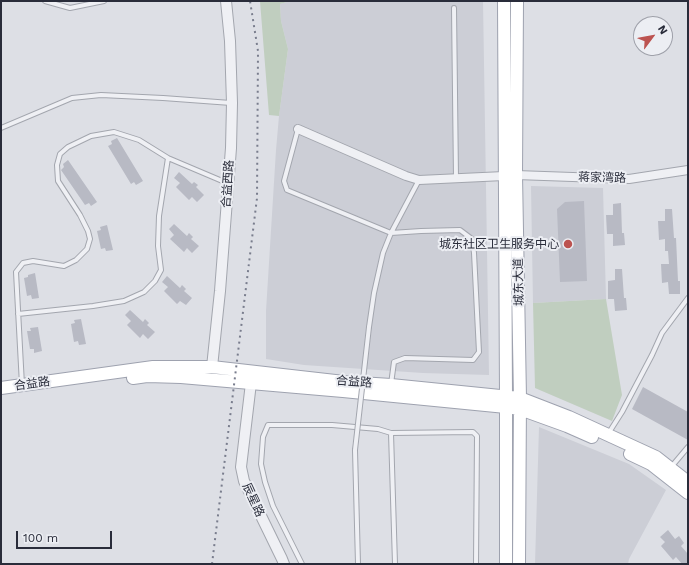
<!DOCTYPE html>
<html>
<head>
<meta charset="utf-8">
<style>
  body { margin:0 }
  #map { position:relative; width:689px; height:565px; overflow:hidden; background:#dddfe5; font-family:"Work Sans",sans-serif }
  canvas { display:block }
  .frame { position:absolute; inset:0; border:2px solid #292c3a; pointer-events:none }
  .north { position:absolute; left:633px; top:16px; width:40px; height:40px; box-sizing:border-box; background:#eceef3; border:1px solid #9ea0a9; border-radius:50%; rotate:58deg; font-size:11px; font-weight:700; line-height:16px; text-align:center; color:#292c3a }
  .north::after { content:''; display:block; margin:auto; width:14px; height:18px; background:#bc5350; clip-path:polygon(50% 0,100% 100%,50% 72%,0 100%) }
  .scale { position:absolute; left:16px; top:531px; width:96px; height:18px; box-sizing:border-box; border:2px solid #292c3a; border-top:0; padding-left:5px; font-size:12px; line-height:14px; white-space:nowrap; color:#292c3a; -webkit-text-stroke:3px #eceef3; paint-order:stroke }
</style>
</head>
<body>
<div id="map">
<canvas width="689" height="565"></canvas>
<div class="frame"></div>
<div class="north">N</div>
<div class="scale">100 m</div>
</div>
<script>
const c = document.querySelector('canvas').getContext('2d');
c.lineJoin = 'round';
function fillPath(path, color) {
  c.fillStyle = color;
  c.fill(path, 'evenodd');
}
function toPath(rows) {
  const path = new Path2D();
  for (const r of rows) {
    path.moveTo(r[0], r[1]);
    for (let i = 2; i < r.length; i += 2) path.lineTo(r[i], r[i + 1]);
  }
  return path;
}
function trace(path, color, width, dash) {
  c.strokeStyle = color;
  c.lineWidth = width;
  c.lineCap = dash ? 'butt' : 'round';
  c.setLineDash(dash || []);
  c.stroke(path);
}
function label(font, color, halo, rows, align = 'center') {
  c.font = font + ' "Work Sans","Noto Sans SC",sans-serif';
  c.lineWidth = 4;
  c.setLineDash([]);
  c.textBaseline = 'middle';
  c.strokeStyle = halo;
  c.fillStyle = color;
  for (const [text, x, y, turn = 0] of rows) {
    c.save();
    c.translate(x, y);
    c.rotate((+turn || 0) * Math.PI / 180);
    c.textAlign = isNaN(turn) ? turn : align;
    if (halo) c.strokeText(text, 0, 0);
    c.fillText(text, 0, 0);
    c.restore();
  }
}
fillPath(toPath([
  [290,1,483,1,489,375,423,373,304,365,266,359,266,311,276,150,279,116,288,49,281,21,280,4],
  [531,186,603,188,606,299,533,303],
  [539,427,629,464,666,490,629,559,628,564,535,564]
]), '#ccced6');
fillPath(toPath([
  [260,1,290,1,280,4,281,21,288,49,279,116,269,115],
  [606,299,622,395,612,421,535,388,533,303]
]), '#c0cebf');
fillPath(toPath([
  [117,138,143,181,136,185,134,182,131,184,108,146,112,144,111,141],
  [68,160,97,202,91,206,89,203,85,205,61,170,64,167,63,164],
  [179,172,192,184,194,182,198,185,196,187,204,195,197,202,192,197,189,200,176,187,180,183,174,178],
  [584,201,587,281,560,282,557,209,565,202],
  [621,203,622,233,624,233,625,245,613,246,613,234,607,234,606,215,613,215,613,204],
  [665,209,672,209,674,238,676,238,678,281,680,281,680,294,669,294,668,282,662,283,661,264,669,264,668,251,665,251,665,239,659,240,658,221,665,221],
  [174,224,187,236,189,233,193,237,191,239,199,246,192,253,187,248,184,252,170,239,174,235,169,229],
  [107,225,113,250,106,251,105,248,101,249,97,231,101,230,100,227],
  [615,269,622,269,624,298,626,298,627,310,615,311,614,299,608,299,608,281,615,280],
  [35,273,39,298,32,299,31,295,27,296,24,278,28,277,28,275],
  [167,276,180,288,182,285,186,289,184,291,192,298,186,305,180,301,177,304,164,291,168,287,162,282],
  [130,310,143,322,145,319,149,323,147,325,155,332,148,339,143,334,140,338,127,325,131,321,125,315],
  [81,319,86,344,79,345,78,341,74,342,71,324,75,323,74,320],
  [38,327,42,351,34,353,34,349,30,349,27,331,31,331,30,328],
  [643,387,688,412,688,440,632,409],
  [668,530,675,539,679,536,684,543,681,546,688,554,688,564,682,564,676,557,673,560,661,546,665,542,660,537]
]), '#b8bac4');
const service = toPath([
  [45,1,70,8,104,1],
  [454,8,456,178],
  [1,128,72,98,101,95,163,98,231,103],
  [298,129,284,181,287,190,391,233,421,231,460,230,472,239,474,253,479,352,473,360,405,358,394,362,391,384],
  [18,314,93,306,124,301,144,292,155,281,161,270,158,246,159,216,168,158],
  [369,327,374,293,383,253,391,233,419,180],
  [22,385,16,272,23,263,33,261,64,266,76,260,87,249,90,239,88,231,80,215,58,181,57,165,60,154,68,147,91,136,114,132,139,140,168,158,227,183],
  [391,433,395,564],
  [608,434,622,412,652,355,662,333,688,298],
  [355,450,358,564],
  [672,466,688,447],
  [302,564,273,506,265,482,261,464,263,437,268,425,332,425,378,429,391,433,473,432,477,436,476,564]
]);
const minor = toPath([
  [298,129,406,176,419,180,504,176],
  [516,175,629,179,688,170]
]);
const tertiary = toPath([
  [212,367,220,291,231,148,232,103,230,41,226,1],
  [251,383,241,467,244,481,282,559,284,564]
]);
const primary = toPath([
  [504,1,506,396,506,564],
  [517,1,516,175,520,398,519,564],
  [133,378,147,376,181,377,343,391,506,407,520,409,567,426,592,437],
  [1,388,153,367,212,367,344,382,391,385,520,398,569,417,656,457,688,482],
  [630,454,651,464,688,493]
]);
trace(service, '#a3a6ae', 6);
trace(minor, '#a3a6ae', 10);
trace(tertiary, '#a3a6ae', 12);
trace(primary, '#9ea2af', 14);
trace(service, '#eff0f4', 4);
trace(minor, '#eff0f4', 8);
trace(tertiary, '#eff0f4', 10);
trace(primary, '#fff', 12);
trace(toPath([
  [212,564,257,198,258,51,250,1]
]), '#797d8d', 2, [2, 4]);
const serviceBridge = toPath([
  [355,450,369,327]
]);
trace(serviceBridge, '#a3a6ae', 6, []);
trace(serviceBridge, '#eff0f4', 4);
for (const [x, y, r, color] of [
  [568,244,5,"#bc5350"]
]) {
  const dot = new Path2D();
  dot.arc(x, y, r, 0, 2 * Math.PI);
  c.fillStyle = color;
  c.fill(dot);
  trace(dot, '#eceef3', 1.5);
}
label('12px', '#292c3a', '#eceef3', [
  ["蒋家湾路",602,178,1],
  ["合益西路",228,184,-86],
  ["城东大道",519,282,-91],
  ["合益路",354,382,4],
  ["合益路",32,384,-8],
  ["辰星路",253,500,65]
]);
label('12px', '#292c3a', '#eceef3', [
  ["城东社区卫生服务中心",559,244]
], 'right');
</script>
</body>
</html>
